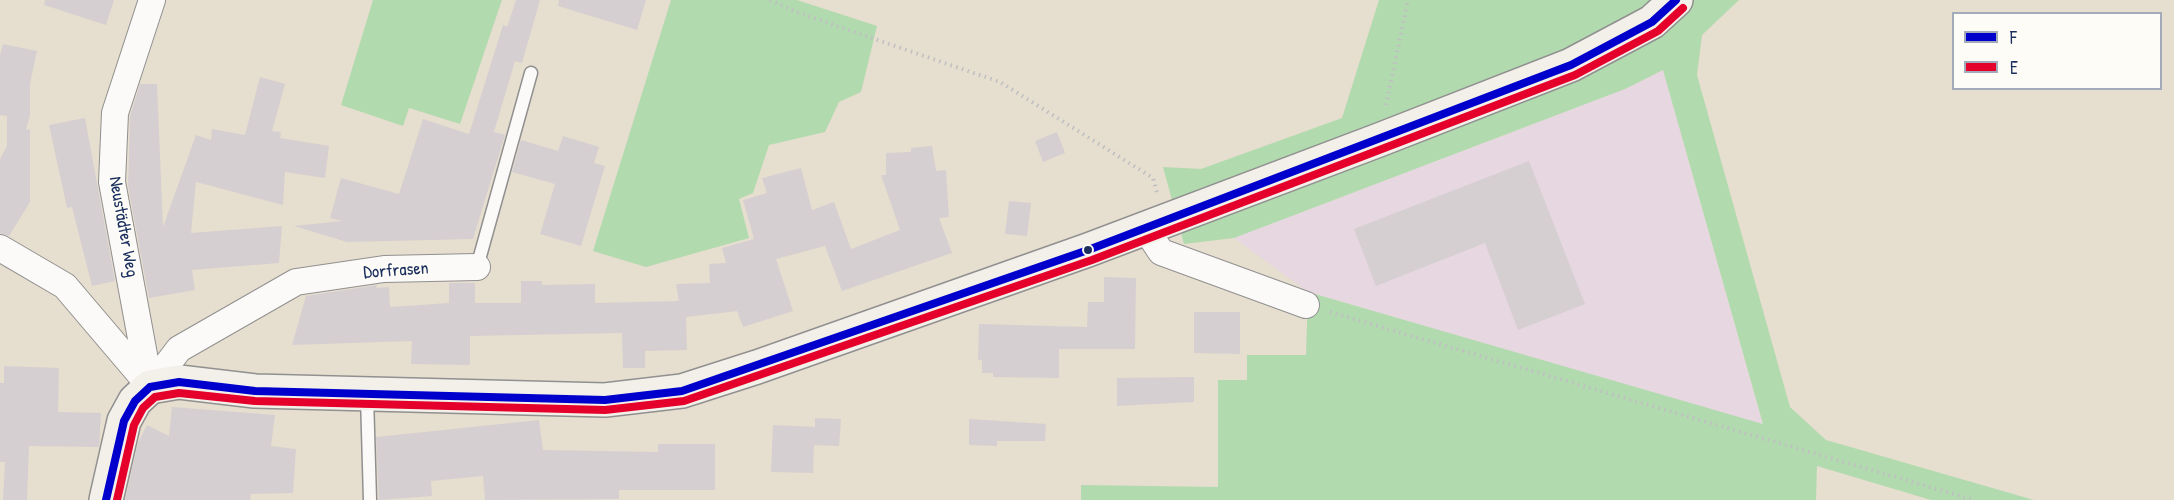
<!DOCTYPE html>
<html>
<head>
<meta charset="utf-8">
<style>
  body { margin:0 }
  #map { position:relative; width:2174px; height:500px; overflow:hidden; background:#e6dece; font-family:"Patrick Hand",sans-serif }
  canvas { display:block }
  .legend { position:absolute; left:1952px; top:12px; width:210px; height:78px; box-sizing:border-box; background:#fdfcf7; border:2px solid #a3aaba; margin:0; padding:8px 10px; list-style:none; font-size:18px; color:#1b2f5e }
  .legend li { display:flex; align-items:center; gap:12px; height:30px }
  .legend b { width:30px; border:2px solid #a3aaba }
</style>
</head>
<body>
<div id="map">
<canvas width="2174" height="500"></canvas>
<ul class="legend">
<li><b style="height:8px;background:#0000cd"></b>F</li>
<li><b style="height:8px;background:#e4002b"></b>E</li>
</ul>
</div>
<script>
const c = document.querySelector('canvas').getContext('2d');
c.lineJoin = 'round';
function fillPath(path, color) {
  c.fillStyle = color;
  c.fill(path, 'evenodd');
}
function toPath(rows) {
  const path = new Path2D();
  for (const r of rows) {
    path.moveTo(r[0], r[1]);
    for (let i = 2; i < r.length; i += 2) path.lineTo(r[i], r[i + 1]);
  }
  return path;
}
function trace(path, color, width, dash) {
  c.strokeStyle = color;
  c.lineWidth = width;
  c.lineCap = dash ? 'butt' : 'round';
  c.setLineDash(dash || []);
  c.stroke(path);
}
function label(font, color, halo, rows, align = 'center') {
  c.font = font + ' "Patrick Hand",sans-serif';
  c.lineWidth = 4.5;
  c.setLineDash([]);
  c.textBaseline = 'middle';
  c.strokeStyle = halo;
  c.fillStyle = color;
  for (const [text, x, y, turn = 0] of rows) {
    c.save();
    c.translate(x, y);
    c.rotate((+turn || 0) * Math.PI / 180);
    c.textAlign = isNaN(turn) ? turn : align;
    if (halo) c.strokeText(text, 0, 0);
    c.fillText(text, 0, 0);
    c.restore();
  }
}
fillPath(toPath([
  [1663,70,1763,425,1308,292,1234,238,1625,89]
]), '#e7d7e0');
fillPath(toPath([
  [373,0,502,0,460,124,409,108,403,126,341,105],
  [671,0,797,0,877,26,861,92,839,102,825,132,769,145,753,193,739,199,749,238,646,267,593,251],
  [1379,0,1739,0,1702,35,1697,75,1790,407,1826,440,2034,500,1931,500,1817,466,1816,500,1081,500,1081,485,1218,487,1218,380,1247,380,1247,355,1306,355,1308,292,1763,424,1663,70,1625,89,1234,238,1184,244,1163,167,1201,169,1342,118]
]), '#b2daaf');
fillPath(toPath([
  [45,0,114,0,106,25,44,5],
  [516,0,540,0,522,63,515,61,494,132,505,135,473,239,347,242,294,226,342,221,330,218,341,178,399,194,423,119,469,134,503,25,507,27],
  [559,0,646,0,637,30,558,6],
  [3,44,37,51,30,84,30,115,26,130,30,129,30,202,9,236,0,233,0,159,7,146,7,116,0,115,0,55],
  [260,77,285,84,272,131,281,132,280,138,329,146,325,178,285,172,283,205,196,182,191,233,282,226,279,263,192,270,195,290,149,298,128,186,130,116,140,84,157,84,163,227,196,135,211,140,212,129,245,135],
  [85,118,115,281,92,286,72,207,67,208,49,125],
  [1057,132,1065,153,1043,162,1035,141],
  [563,136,599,147,594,163,605,166,581,246,540,234,555,184,512,172,521,140,558,151],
  [932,146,936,171,946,170,949,217,939,218,952,253,842,291,825,246,776,259,793,311,743,327,737,311,686,317,687,350,645,351,645,368,623,368,622,333,470,336,470,365,411,364,412,341,292,345,306,296,377,285,376,288,389,287,390,307,449,303,449,283,475,283,475,303,521,303,521,281,542,281,542,285,595,284,595,303,679,301,676,284,710,283,709,264,726,263,722,248,754,239,743,200,767,193,762,178,801,168,812,210,834,202,851,249,900,230,881,175,886,175,886,153,911,152,911,148],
  [1529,161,1585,304,1518,330,1485,243,1376,286,1354,229],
  [1009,201,1031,203,1027,236,1005,234],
  [1104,277,1136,278,1135,349,1059,349,1059,378,993,377,993,373,982,373,982,360,978,360,979,324,1087,327,1088,302,1104,302],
  [1194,312,1240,312,1240,354,1194,353],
  [4,366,59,368,58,412,101,413,99,447,29,446,27,500,3,500,5,462,0,462,0,383,4,383],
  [1194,377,1194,402,1117,406,1117,378],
  [172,407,275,415,271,446,296,449,293,493,251,494,250,500,125,500,138,443,147,425,169,436],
  [815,418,841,419,839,446,814,445,813,473,771,472,773,425,815,427],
  [969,419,1046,424,1045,441,997,441,997,446,969,445],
  [539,420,543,450,658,452,658,444,715,444,715,490,619,490,619,499,485,500,483,476,431,481,432,496,379,500,376,437]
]), '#d6cfd1');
const service = toPath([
  [477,267,531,73],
  [367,396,370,500]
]);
const minor = toPath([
  [1145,228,1161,252,1306,305],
  [0,248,65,286,150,386],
  [150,387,112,182,115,113,152,0],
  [150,387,179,349,296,282,384,269,477,267]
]);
const secondary = toPath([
  [106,500,124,421,135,401,150,387,179,382,255,391,605,400,682,391,757,367,1088,250,1379,140,1571,65,1652,22,1676,0]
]);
trace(service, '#919090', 15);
trace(minor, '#919090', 28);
trace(secondary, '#919090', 36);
trace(toPath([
  [770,0,796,12,1000,82,1153,178,1157,193],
  [1386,105,1408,0],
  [1330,312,1974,500]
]), '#bfbfc1', 4, [1.5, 4.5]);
trace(service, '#fbfaf8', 12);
trace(minor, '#fbfaf8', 26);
trace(secondary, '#f3f0e9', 33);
trace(toPath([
  [106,500,124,421,135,401,150,387,179,382,255,391,605,400,682,391,1088,250,1571,65,1652,22,1676,0]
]), '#0000cd', 8);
trace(toPath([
  [117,500,134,425,143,408,155,397,179,393,255,401,605,410,684,401,1092,260,1575,75,1658,31,1683,8]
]), '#e4002b', 8);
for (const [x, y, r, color] of [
  [1088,250,5,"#1b2f5e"]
]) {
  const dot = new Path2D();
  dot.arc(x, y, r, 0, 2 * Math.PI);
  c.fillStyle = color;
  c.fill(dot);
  trace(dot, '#fdfcf7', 2);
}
label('18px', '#1b2f5e', '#fdfcf7', [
  ["Neustädter Weg",123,227,80],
  ["Dorfrasen",396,271,-4]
]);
</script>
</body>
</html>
